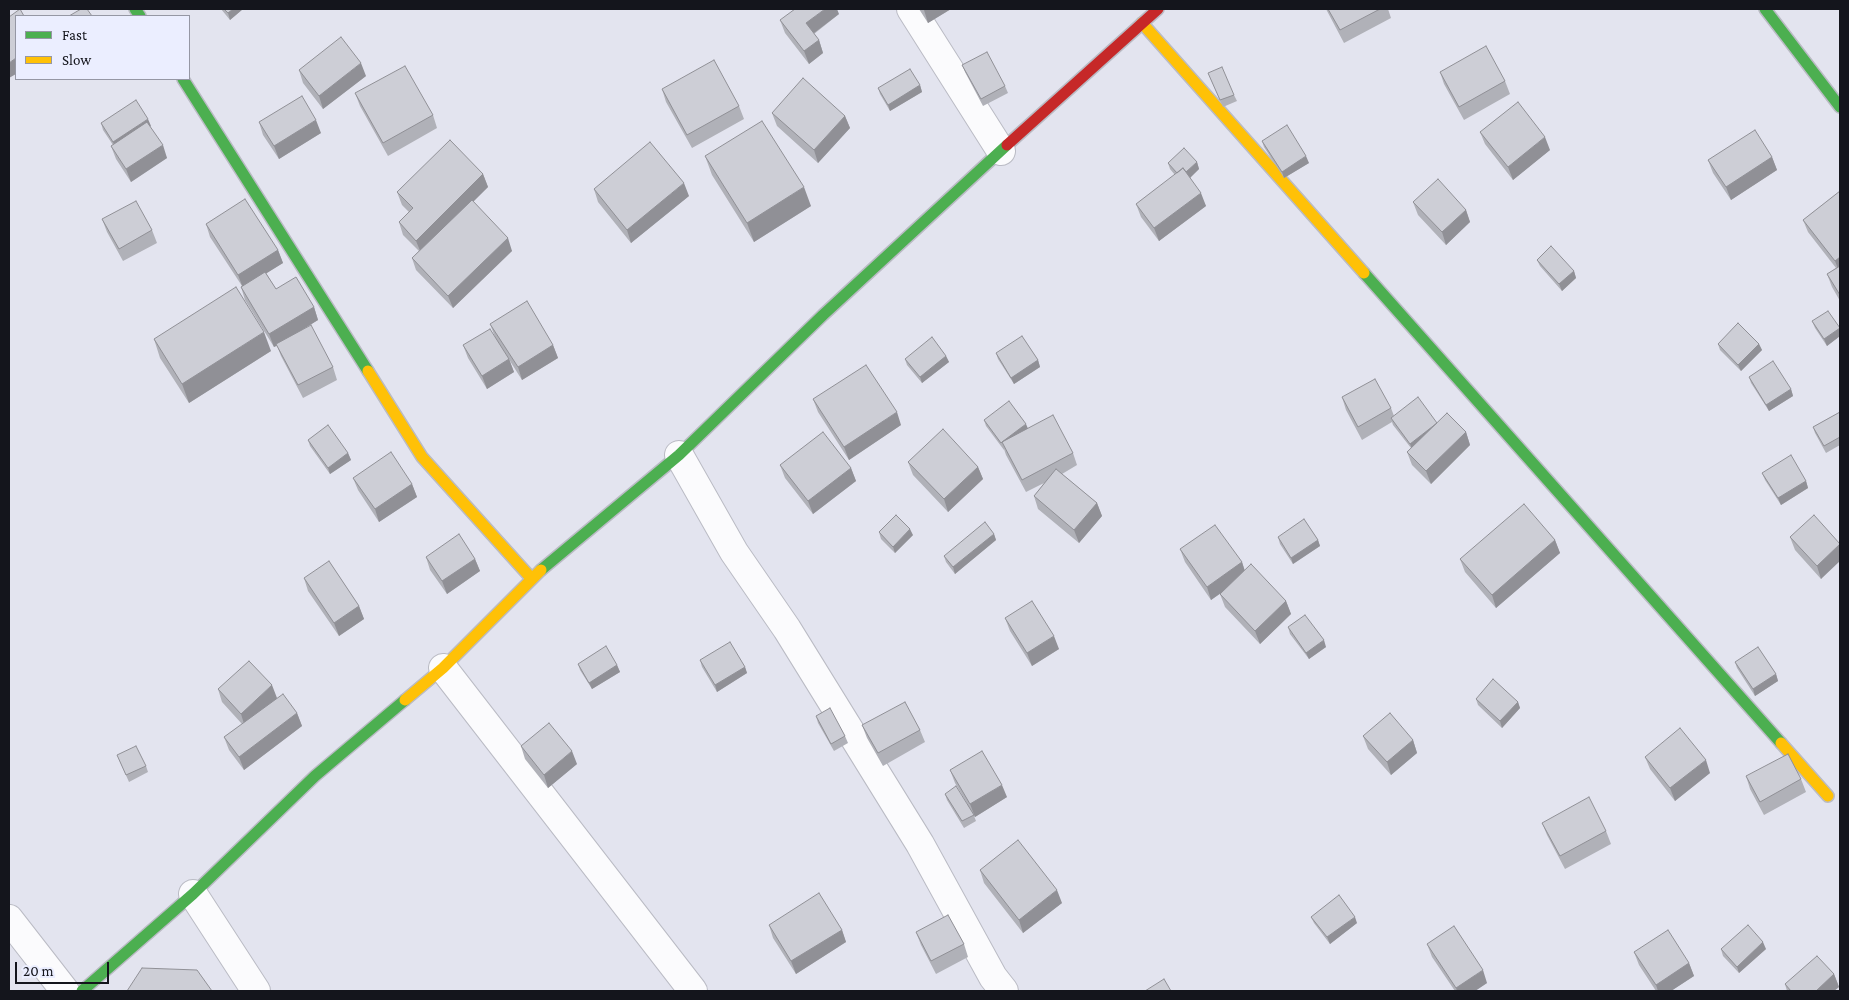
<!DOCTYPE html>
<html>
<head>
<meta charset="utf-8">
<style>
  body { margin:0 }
  #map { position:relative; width:1849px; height:1000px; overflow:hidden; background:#e3e4ef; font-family:"Crimson Pro",serif }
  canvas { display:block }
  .frame { position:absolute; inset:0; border:10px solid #14151c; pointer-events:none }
  .legend { position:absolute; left:15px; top:15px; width:175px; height:65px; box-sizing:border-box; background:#ebeeff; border:1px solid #9597a4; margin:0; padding:6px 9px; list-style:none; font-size:15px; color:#14151c }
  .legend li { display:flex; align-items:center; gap:10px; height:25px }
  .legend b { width:25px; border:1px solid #9597a4 }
  .scale { position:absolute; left:15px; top:962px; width:94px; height:22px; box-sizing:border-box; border:2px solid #14151c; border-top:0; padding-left:6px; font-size:15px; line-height:18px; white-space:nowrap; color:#14151c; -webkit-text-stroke:4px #ebeeff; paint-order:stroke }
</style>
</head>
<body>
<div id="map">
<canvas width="1849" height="1000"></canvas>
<div class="frame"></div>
<ul class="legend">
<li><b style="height:6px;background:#4caf50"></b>Fast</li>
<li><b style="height:6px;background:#ffc107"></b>Slow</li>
</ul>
<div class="scale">20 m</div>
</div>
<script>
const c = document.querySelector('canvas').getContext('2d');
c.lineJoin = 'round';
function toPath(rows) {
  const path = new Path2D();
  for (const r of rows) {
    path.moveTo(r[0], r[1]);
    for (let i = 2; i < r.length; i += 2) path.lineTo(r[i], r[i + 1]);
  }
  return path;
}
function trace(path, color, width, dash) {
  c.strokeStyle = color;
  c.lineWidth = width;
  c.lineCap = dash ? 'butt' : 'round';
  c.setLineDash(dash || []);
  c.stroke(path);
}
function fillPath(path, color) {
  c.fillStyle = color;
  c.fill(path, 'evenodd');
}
const street = toPath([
  [911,9,1001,151],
  [679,455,734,552,787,629,920,844,993,977,1004,991],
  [443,668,693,991],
  [193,894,256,991],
  [9,919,65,991]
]);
const fast = toPath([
  [135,9,140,16],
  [1765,9,1840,107],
  [183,79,368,371],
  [1364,273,1781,743],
  [541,570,679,455,823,315,1007,145],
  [82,991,193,894,315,776,405,700]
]);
const slow = toPath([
  [1142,23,1364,273],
  [368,371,422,457,531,578],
  [405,700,443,668,541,570],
  [1781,743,1828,796]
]);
const jam = toPath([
  [1007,145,1158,9]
]);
trace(street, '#babbc4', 30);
trace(fast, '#babbc4', 14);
trace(slow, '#babbc4', 14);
trace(jam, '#babbc4', 14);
trace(street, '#fbfbfd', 28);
trace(fast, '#4caf50', 11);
trace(slow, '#ffc107', 11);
trace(jam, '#c62828', 11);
fillPath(toPath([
  [221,9,243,9,230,20],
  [919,9,951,9,928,23],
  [1326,9,1388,9,1391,18,1344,43],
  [839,14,814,34,819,40,823,53,809,64,785,33,780,20],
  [962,65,1005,86,1008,93,983,106,965,72],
  [299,70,366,76,323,109,303,83],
  [1440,72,1505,81,1510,94,1464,120,1444,84],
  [1208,73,1234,95,1237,101,1223,107],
  [920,85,922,92,890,111,880,94,878,88],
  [662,89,739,106,744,119,692,148,666,102],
  [355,93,433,115,437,128,388,156,360,106],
  [772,113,845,116,850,128,818,163,777,126],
  [259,122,321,133,279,159,263,135],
  [101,123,151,126,150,126,167,158,131,182,116,159,111,146,113,145,103,130],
  [1480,132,1550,150,1513,180,1485,144],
  [1262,141,1309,163,1284,178,1264,147],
  [705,156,811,206,754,242,712,175],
  [1772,157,1777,170,1731,200,1713,173,1708,160],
  [1197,162,1199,169,1190,177,1206,206,1159,241,1141,217,1136,204,1175,175,1170,169,1168,163],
  [483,174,488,187,473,202,512,251,453,308,416,270,412,258,419,251,403,235,399,222,409,212,402,205,397,192],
  [594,189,689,196,631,243,598,202],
  [1840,191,1840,301,1832,287,1827,274,1836,268,1808,232,1803,220],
  [1413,202,1466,210,1470,222,1446,245,1418,215],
  [102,219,152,230,157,243,123,261,107,232],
  [206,224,278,250,283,263,266,273,276,289,314,307,318,320,302,330,333,367,337,380,303,398,281,356,277,346,274,347,245,300,241,287,242,286,210,237],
  [1537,260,1574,271,1576,278,1562,291,1540,266],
  [1812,321,1840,328,1840,336,1827,346,1815,328],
  [490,324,553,345,558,358,522,380,498,342,509,359,514,372,487,389,468,358,463,345,495,337],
  [154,339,271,351,189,403,160,358],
  [1718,344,1759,344,1762,350,1741,371,1720,350],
  [996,353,1038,360,1040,367,1014,384,998,359],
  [946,356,949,362,922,383,907,365,905,359],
  [1749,377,1791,389,1793,396,1769,411,1751,383],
  [1342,397,1391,408,1394,416,1437,423,1466,432,1470,445,1431,484,1412,465,1407,452,1411,448,1393,425,1392,422,1362,440,1346,410],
  [813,399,901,425,849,460,818,412],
  [1840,412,1840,445,1826,453,1815,433,1813,427],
  [984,420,1028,428,1073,453,1077,465,1062,474,1097,503,1102,516,1079,543,1038,509,1034,496,1044,483,1026,492,1006,455,1004,449,1004,450,986,426],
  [308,440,348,453,351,460,330,474,310,446],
  [908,462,978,467,983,479,948,512,913,475],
  [780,465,851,468,856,481,813,514,785,478],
  [1762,473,1806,481,1808,488,1781,505,1765,480],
  [353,478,412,484,417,497,379,522,358,490],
  [879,532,913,535,895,553,881,539],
  [994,534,996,540,955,574,946,562,944,556],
  [1278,537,1318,540,1320,546,1293,564,1280,544],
  [1790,537,1840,544,1821,579,1795,550],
  [1555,540,1560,553,1496,608,1465,572,1460,559],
  [1180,549,1242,562,1245,571,1286,601,1291,614,1260,644,1225,607,1220,594,1224,591,1211,600,1185,562],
  [426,557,475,559,480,571,447,594,430,570],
  [304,578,359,606,364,619,339,636,308,591],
  [1005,618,1059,649,1032,666,1010,631],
  [1288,627,1326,647,1309,659,1290,634],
  [700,660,745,667,747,673,717,692,702,667],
  [1735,662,1776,674,1778,681,1755,696,1737,668],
  [578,664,617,665,620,672,592,689,580,670],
  [218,689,277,698,297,713,302,726,244,770,229,750,224,737,242,724,222,702],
  [1476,699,1518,702,1520,708,1502,728,1478,705],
  [816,716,845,736,848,743,834,751,818,723],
  [862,725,920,730,925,742,883,766,867,738],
  [1363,736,1413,740,1417,753,1391,775,1368,749],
  [521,746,577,764,548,788,525,759],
  [117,755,146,766,148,772,129,782],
  [1645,757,1710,773,1675,801,1650,769],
  [950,770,1007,797,975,817,974,816,976,821,964,828,947,800,945,794,968,805,955,783],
  [1746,776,1801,779,1806,792,1764,815,1750,789],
  [1542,823,1606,831,1611,844,1565,869,1547,835],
  [980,870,1062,903,1023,933,984,883],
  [1311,917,1357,923,1330,944,1314,923],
  [769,925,842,930,846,942,796,974,773,938],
  [916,932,964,944,968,957,936,974,921,945],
  [1427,944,1487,983,1475,991,1455,991,1432,957],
  [1721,949,1766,949,1739,973,1723,956],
  [1634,952,1689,963,1694,976,1671,991,1656,991,1639,965],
  [1834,974,1839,987,1834,991,1787,991,1785,984]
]), '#b0b1b8');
fillPath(toPath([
  [233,9,243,9,230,20,228,13],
  [825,9,837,9,839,14,810,36,806,23],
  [926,9,951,9,928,23,924,10],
  [819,40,823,53,809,64,804,51],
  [16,58,16,74,9,78,9,63],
  [361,63,366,76,323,109,319,96],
  [920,85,922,92,890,111,888,105],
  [845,116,850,128,818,163,814,150],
  [148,119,151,126,116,149,113,142],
  [316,120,321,133,279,159,274,146],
  [1545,137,1550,150,1513,180,1508,167],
  [163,145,167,158,131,182,126,169],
  [1306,156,1309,163,1284,178,1282,172],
  [1772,157,1777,170,1731,200,1726,187],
  [1197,162,1199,169,1184,184,1181,177],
  [483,174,488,187,421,253,416,241],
  [684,183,689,196,631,243,627,230],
  [804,187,811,206,754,242,747,223],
  [1201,193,1206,206,1159,241,1154,228],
  [1466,210,1470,222,1446,245,1442,232],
  [508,238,512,251,453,308,448,296],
  [278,250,283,263,243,288,238,275],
  [1840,257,1840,274,1835,261],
  [1574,271,1576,278,1562,291,1559,284],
  [314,307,318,320,274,347,269,334],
  [1840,328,1840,336,1827,346,1824,339],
  [264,332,271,351,189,403,182,384],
  [1759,344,1762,350,1741,371,1738,365],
  [553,345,558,358,522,380,518,367],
  [946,356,949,362,922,383,920,377],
  [509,359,514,372,487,389,482,376],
  [1038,360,1040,367,1014,384,1011,378],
  [1791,389,1793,396,1769,411,1766,405],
  [897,412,901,425,849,460,844,447],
  [1437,423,1413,451,1410,444],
  [1026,424,1029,431,1002,442],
  [1466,432,1470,445,1431,484,1426,471],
  [348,453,351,460,330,474,328,468],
  [978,467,983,479,948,512,944,499],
  [851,468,856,481,813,514,808,501],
  [1806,481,1808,488,1781,505,1778,498],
  [412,484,417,497,379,522,375,509],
  [1097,503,1102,516,1079,543,1074,530],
  [910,529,913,535,895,553,893,547],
  [994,534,996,540,955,574,953,567],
  [1318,540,1320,546,1293,564,1291,558],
  [1555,540,1560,553,1496,608,1492,595],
  [1840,544,1840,561,1821,579,1817,566],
  [475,559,480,571,447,594,442,581],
  [1242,562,1246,575,1211,600,1207,587],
  [1286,601,1291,614,1260,644,1255,631],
  [359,606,364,619,339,636,334,623],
  [1054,636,1059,649,1032,666,1027,653],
  [1324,640,1326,647,1309,659,1306,653],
  [617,665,620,672,592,689,589,683],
  [745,667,747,673,717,692,715,685],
  [1776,674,1778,681,1755,696,1753,689],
  [272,685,277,698,245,727,241,714],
  [1518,702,1520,708,1502,728,1500,721],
  [297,713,302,726,244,770,239,757],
  [1413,740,1417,753,1391,775,1387,762],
  [572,751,577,764,548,788,544,775],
  [1706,760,1710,773,1675,801,1670,788],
  [1002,785,1007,797,975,817,970,804],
  [1057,890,1062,903,1023,933,1019,920],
  [1355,917,1357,923,1330,944,1327,937],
  [842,930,846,942,796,974,791,961],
  [1763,942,1766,949,1739,973,1737,967],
  [1689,963,1694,976,1671,991,1658,991,1656,985],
  [1483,970,1487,983,1475,991,1457,991,1456,988],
  [1834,974,1839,987,1834,991,1816,991]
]), '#909096');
const building = toPath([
  [20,9,24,16,16,16,16,58,9,63,9,17,20,9],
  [81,9,87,9,92,16,69,16,81,9],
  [224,9,233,9,228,13,224,9],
  [795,9,825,9,806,23,819,40,804,51,780,20,795,9],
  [1328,9,1380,9,1340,30,1328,9],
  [341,37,361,63,319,96,299,70,341,37],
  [1486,46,1505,81,1459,107,1440,72,1486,46],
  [987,52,1005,86,981,99,962,65,987,52],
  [714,60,739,106,687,135,662,89,714,60],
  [405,66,433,115,383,143,355,93,405,66],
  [1222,67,1234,95,1220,100,1208,73,1222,67],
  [910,69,920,85,888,105,878,88,910,69],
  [803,78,845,116,814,150,772,113,803,78],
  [302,96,316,120,274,146,259,122,302,96],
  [136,100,148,119,113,142,101,123,136,100],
  [1518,102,1545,137,1508,167,1480,132,1518,102],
  [762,121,804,187,747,223,705,156,762,121],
  [147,122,163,145,126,169,111,146,147,122],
  [1287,125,1306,156,1282,172,1262,141,1287,125],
  [1755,130,1772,157,1726,187,1708,160,1755,130],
  [450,140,483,174,416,241,399,222,413,208,397,192,450,140],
  [650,142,684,183,627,230,594,189,650,142],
  [1184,148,1197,162,1186,172,1183,168,1177,173,1168,163,1184,148],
  [1183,168,1201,193,1154,228,1136,204,1183,168],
  [1438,179,1466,210,1442,232,1413,202,1438,179],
  [1840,191,1840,257,1835,261,1803,220,1840,191],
  [245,199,278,250,238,275,206,224,245,199],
  [472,200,508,238,448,296,412,258,472,200],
  [136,201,152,230,119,249,102,219,136,201],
  [1551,246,1574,271,1559,284,1537,260,1551,246],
  [1840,266,1840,295,1827,274,1840,266],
  [265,272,276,289,296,277,314,307,269,334,241,287,265,272],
  [236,287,264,332,182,384,154,339,236,287],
  [527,301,553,345,518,367,490,324,527,301],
  [1828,311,1840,328,1824,339,1812,321,1828,311],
  [1738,323,1759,344,1738,365,1718,344,1738,323],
  [311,325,333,367,298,385,276,344,311,325],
  [490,329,509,359,482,376,463,345,490,329],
  [1022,336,1038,360,1011,378,996,353,1022,336],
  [932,337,946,356,920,377,905,359,932,337],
  [1773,361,1791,389,1766,405,1749,377,1773,361],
  [866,365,897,412,844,447,813,399,866,365],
  [1375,379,1391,408,1358,427,1342,397,1375,379],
  [1418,397,1437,423,1410,444,1391,418,1418,397],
  [1009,401,1026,424,1002,442,1001,443,984,420,1009,401],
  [1840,412,1840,437,1824,446,1813,427,1840,412],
  [1447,413,1466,432,1426,471,1407,452,1447,413],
  [1053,415,1073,453,1022,480,1002,442,1053,415],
  [328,425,348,453,328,468,308,440,328,425],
  [943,429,978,467,944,499,908,462,943,429],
  [823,432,851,468,808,501,780,465,823,432],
  [391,452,412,484,375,509,353,478,391,452],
  [1791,455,1806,481,1778,498,1762,473,1791,455],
  [1056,469,1097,503,1074,530,1034,496,1056,469],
  [1524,504,1555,540,1492,595,1460,559,1524,504],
  [896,515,910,529,893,547,879,532,896,515],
  [1814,515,1840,544,1817,566,1790,537,1814,515],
  [1304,519,1318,540,1291,558,1278,537,1304,519],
  [985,522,994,534,953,567,944,556,985,522],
  [1215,525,1242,562,1207,587,1180,549,1215,525],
  [459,534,475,559,442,581,426,557,459,534],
  [329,561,359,606,334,623,304,578,329,561],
  [1251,564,1286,601,1255,631,1220,594,1251,564],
  [1032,601,1054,636,1027,653,1005,618,1032,601],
  [1305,615,1324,640,1306,653,1288,627,1305,615],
  [730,642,745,667,715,685,700,660,730,642],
  [606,646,617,665,589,683,578,664,606,646],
  [1758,647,1776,674,1753,689,1735,662,1758,647],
  [249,661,272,685,241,714,218,689,249,661],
  [1493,679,1518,702,1500,721,1476,699,1493,679],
  [283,694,297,713,239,757,224,737,283,694],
  [905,702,920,730,878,753,862,725,905,702],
  [830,708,845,736,831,744,816,716,830,708],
  [1390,713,1413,740,1387,762,1363,736,1390,713],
  [549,723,572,751,544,775,521,746,549,723],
  [1680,728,1706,760,1670,788,1645,757,1680,728],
  [136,746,146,766,126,775,117,755,136,746],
  [982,751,1002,785,970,804,950,770,982,751],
  [1788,754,1801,779,1760,802,1746,776,1788,754],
  [956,786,974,815,962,821,945,794,956,786],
  [1589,797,1606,831,1560,856,1542,823,1589,797],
  [1018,840,1057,890,1019,920,980,870,1018,840],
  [819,893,842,930,791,961,769,925,819,893],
  [1339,895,1355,917,1327,937,1311,917,1339,895],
  [948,915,964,944,931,961,916,932,948,915],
  [1748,925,1763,942,1737,967,1721,949,1748,925],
  [1454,926,1483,970,1456,988,1427,944,1454,926],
  [1668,930,1689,963,1656,985,1634,952,1668,930],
  [1817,956,1834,974,1816,991,1791,991,1785,984,1817,956],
  [142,968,197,970,212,991,127,991,142,968],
  [1164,979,1171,991,1145,991,1164,979]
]);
fillPath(building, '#cdced6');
trace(building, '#909096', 1);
</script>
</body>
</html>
